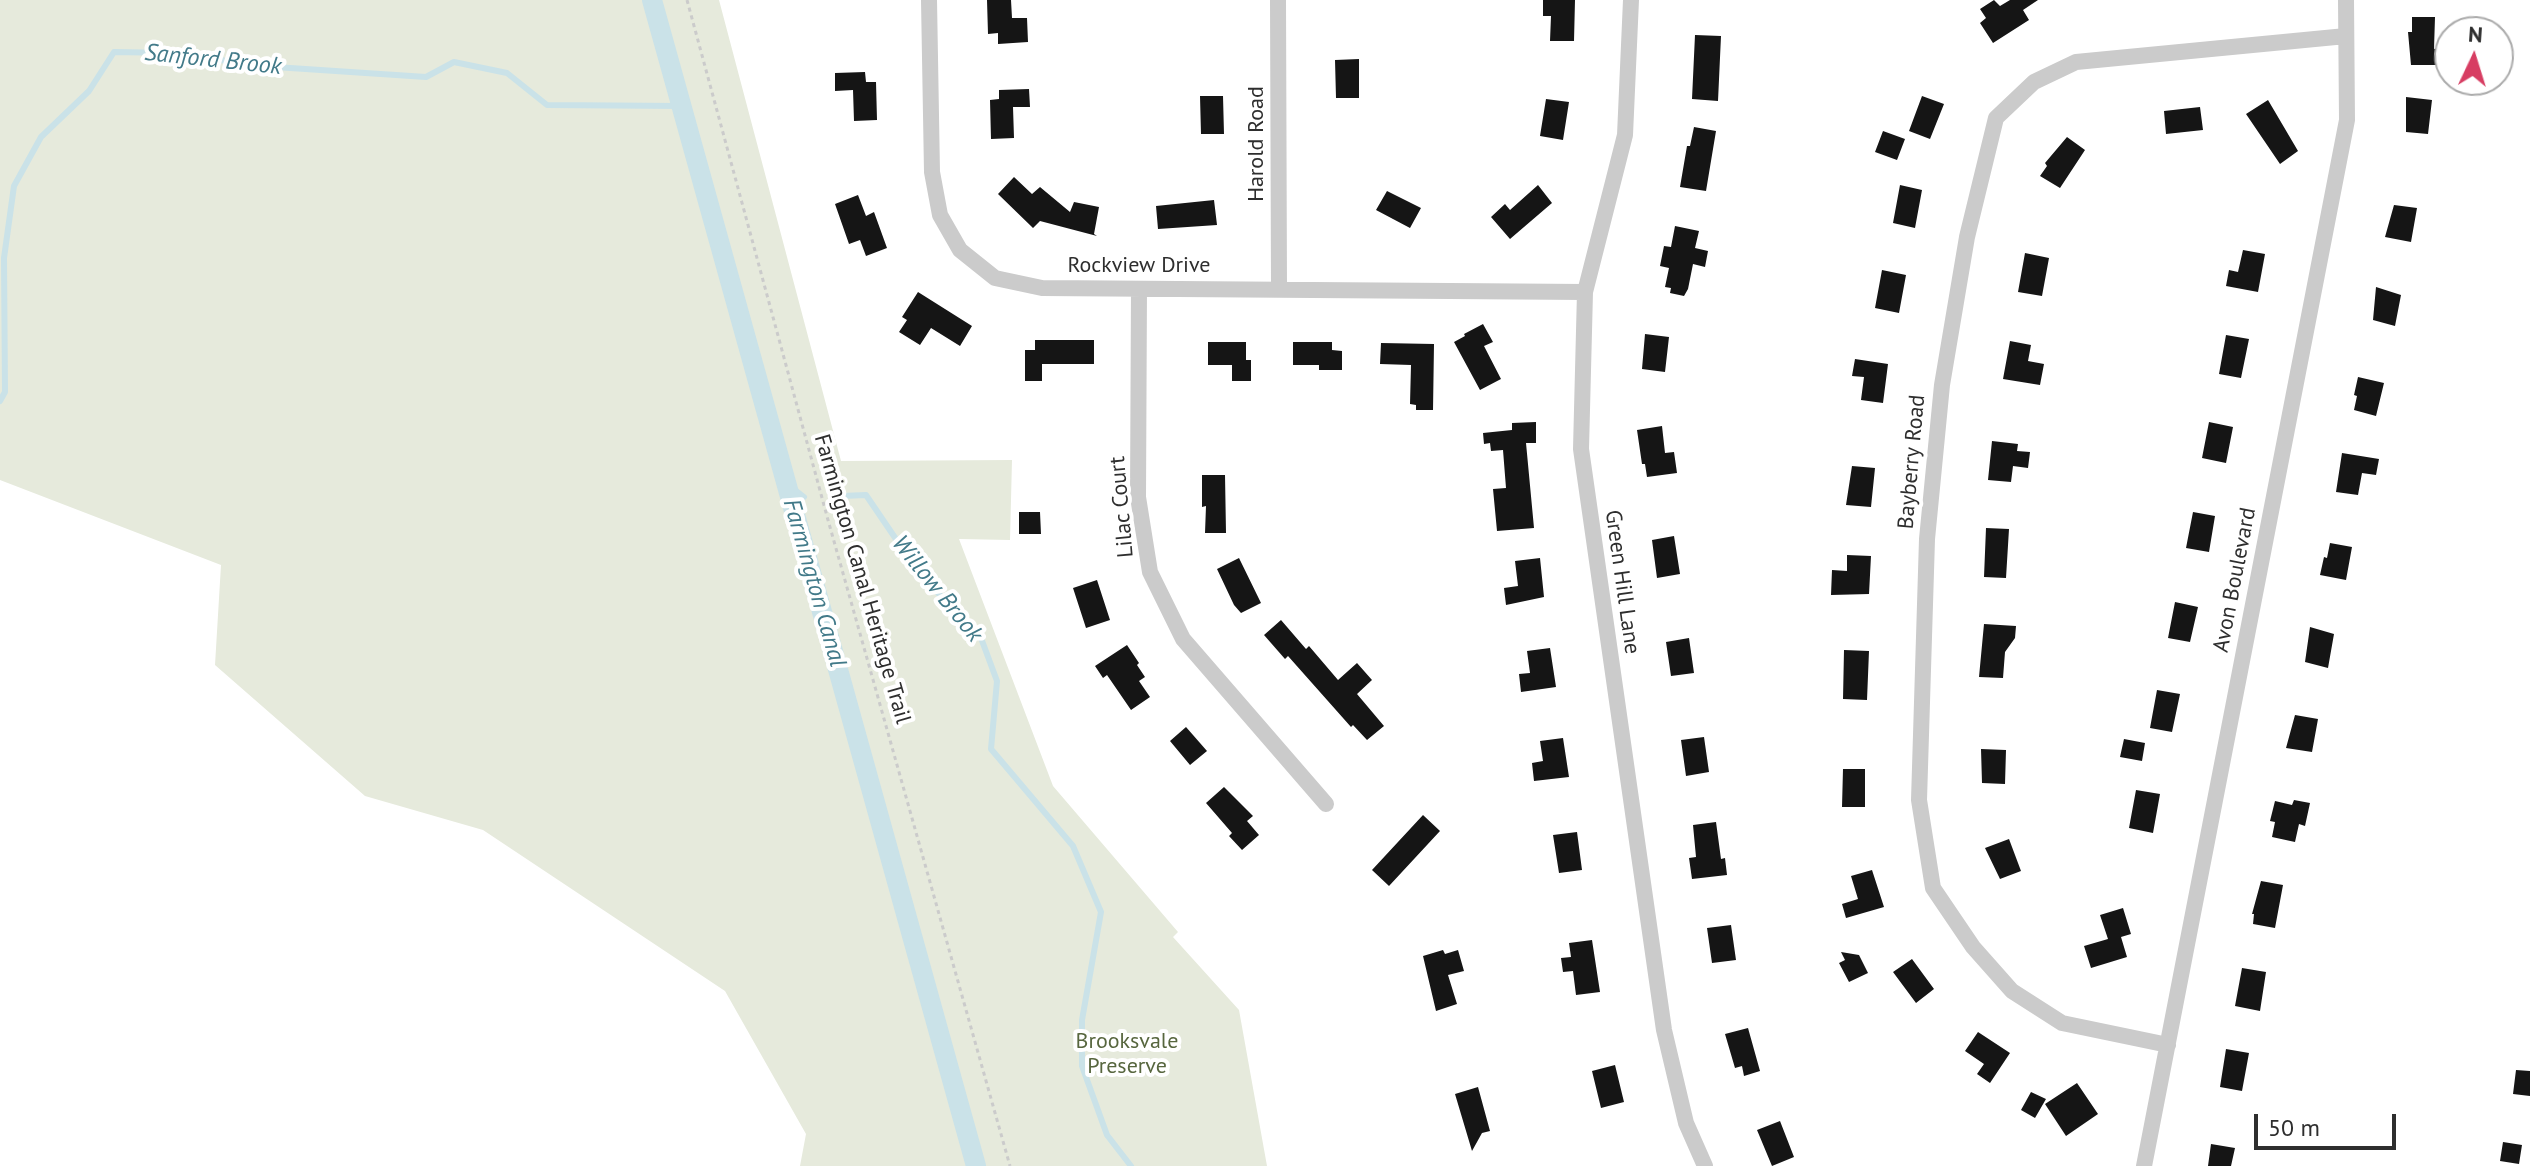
<!DOCTYPE html>
<html>
<head>
<meta charset="utf-8">
<style>
  body { margin:0 }
  #map { position:relative; width:2530px; height:1166px; overflow:hidden; background:#fff; font-family:"PT Sans",sans-serif }
  canvas { display:block }
  .north { position:absolute; left:2434px; top:16px; width:80px; height:80px; box-sizing:border-box; background:#fff; border:2px solid #ababab; border-radius:50%; rotate:4deg; font-size:22px; font-weight:700; line-height:32px; text-align:center; color:#2e2e2e }
  .north::after { content:''; display:block; margin:auto; width:28px; height:36px; background:#d73d62; clip-path:polygon(50% 0,100% 100%,50% 72%,0 100%) }
  .scale { position:absolute; left:2254px; top:1114px; width:142px; height:36px; box-sizing:border-box; border:4px solid #2e2e2e; border-top:0; padding-left:10px; font-size:24px; line-height:28px; white-space:nowrap; color:#2e2e2e; -webkit-text-stroke:6px #fff; paint-order:stroke }
</style>
</head>
<body>
<div id="map">
<canvas width="2530" height="1166"></canvas>
<div class="north">N</div>
<div class="scale">50 m</div>
</div>
<script>
const c = document.querySelector('canvas').getContext('2d');
c.lineJoin = 'round';
function fillPath(path, color) {
  c.fillStyle = color;
  c.fill(path, 'evenodd');
}
function toPath(rows) {
  const path = new Path2D();
  for (const r of rows) {
    path.moveTo(r[0], r[1]);
    for (let i = 2; i < r.length; i += 2) path.lineTo(r[i], r[i + 1]);
  }
  return path;
}
function trace(path, color, width, dash) {
  c.strokeStyle = color;
  c.lineWidth = width;
  c.lineCap = dash ? 'butt' : 'round';
  c.setLineDash(dash || []);
  c.stroke(path);
}
function label(font, color, halo, rows, align = 'center') {
  c.font = font + ' "PT Sans",sans-serif';
  c.lineWidth = 8;
  c.setLineDash([]);
  c.textBaseline = 'middle';
  c.strokeStyle = halo;
  c.fillStyle = color;
  for (const [text, x, y, turn = 0] of rows) {
    c.save();
    c.translate(x, y);
    c.rotate((+turn || 0) * Math.PI / 180);
    c.textAlign = isNaN(turn) ? turn : align;
    if (halo) c.strokeText(text, 0, 0);
    c.fillText(text, 0, 0);
    c.restore();
  }
}
fillPath(toPath([
  [0,0,719,0,841,461,1012,460,1010,540,959,539,1053,786,1178,932,1173,937,1239,1010,1267,1166,800,1166,806,1134,725,991,483,830,365,796,215,665,221,565,0,480]
]), '#e6eadc');
trace(toPath([
  [0,401,5,392,4,258,14,186,41,137,89,91,114,52,174,53,260,66,426,77,454,62,507,73,547,105,681,106],
  [786,483,804,497],
  [842,496,866,495,919,573,981,638,997,681,991,749,1073,846,1101,912,1082,1020,1082,1066,1107,1135,1131,1166]
]), '#cae2e8', 6);
trace(toPath([
  [652,0,976,1166]
]), '#cae2e8', 20);
fillPath(toPath([
  [987,0,1011,0,1012,18,1027,18,1028,42,998,44,998,33,988,34],
  [1543,0,1575,0,1574,41,1550,41,1551,16,1543,16],
  [1994,0,2000,6,2010,0,2038,0,2023,10,2029,20,1993,43,1980,23,1986,18,1980,9],
  [2412,17,2435,17,2434,49,2440,48,2440,65,2411,65,2408,32,2412,32],
  [1695,35,1721,36,1718,101,1692,99],
  [1359,59,1359,98,1336,98,1335,60],
  [865,72,866,82,876,82,877,120,854,121,853,90,835,91,835,73],
  [1029,89,1030,107,1013,107,1014,138,991,139,990,100,999,99,999,90],
  [1200,96,1223,96,1224,134,1201,134],
  [1922,96,1944,104,1930,139,1909,131],
  [2406,97,2432,100,2428,134,2406,132],
  [1546,99,1569,102,1563,140,1540,136],
  [2268,100,2298,151,2280,164,2246,114],
  [2200,107,2203,130,2166,134,2164,111],
  [1694,127,1716,131,1706,191,1680,187,1687,146,1690,146],
  [1883,131,1905,139,1897,160,1875,152],
  [2067,137,2085,150,2060,188,2040,176,2047,166,2045,163],
  [1014,177,1032,194,1040,187,1070,212,1074,202,1099,207,1094,234,1097,236,1040,221,1033,228,998,194],
  [1538,185,1552,203,1510,239,1491,217,1505,204,1510,210],
  [1900,185,1922,190,1915,228,1893,223],
  [1387,191,1421,208,1410,228,1376,210],
  [858,195,866,216,874,212,887,248,866,256,860,240,849,244,835,204],
  [1214,200,1217,225,1158,229,1156,206],
  [2394,205,2417,208,2411,242,2385,237],
  [1675,226,1699,231,1695,248,1708,251,1705,267,1693,264,1688,289,1684,296,1670,293,1671,288,1665,287,1669,268,1660,266,1664,246,1671,247],
  [2243,250,2265,254,2258,292,2226,286,2229,270,2238,272],
  [2025,253,2049,258,2042,296,2018,292],
  [1882,270,1906,275,1899,313,1875,308],
  [2376,287,2401,295,2395,326,2373,320],
  [918,292,972,326,960,346,931,328,920,345,899,332,907,320,902,317],
  [1483,324,1493,342,1484,346,1501,379,1480,390,1454,342,1465,336,1464,334],
  [1645,334,1669,337,1665,372,1642,369],
  [2226,335,2249,339,2241,378,2219,374],
  [1035,340,1094,340,1094,364,1042,364,1042,381,1025,381,1025,350,1035,350],
  [2010,341,2031,345,2028,361,2044,364,2040,385,2003,379],
  [1208,342,1246,342,1246,360,1251,360,1251,381,1232,381,1232,365,1208,365],
  [1293,342,1332,342,1332,350,1342,351,1342,370,1319,370,1319,365,1293,365],
  [1381,343,1434,344,1433,410,1416,410,1416,405,1410,404,1411,365,1380,364],
  [1855,359,1888,364,1883,403,1861,400,1864,377,1852,376],
  [2358,377,2384,383,2376,416,2354,410,2357,396,2354,395],
  [1536,422,1536,443,1526,443,1534,528,1497,531,1493,489,1506,488,1503,450,1491,451,1490,443,1484,444,1483,433,1512,430,1512,423],
  [2209,422,2233,427,2226,463,2202,458],
  [1662,426,1665,453,1674,452,1677,473,1647,477,1645,464,1642,464,1637,430],
  [1992,441,2018,444,2017,451,2030,452,2028,468,2013,466,2011,482,1988,480],
  [2342,453,2379,459,2376,475,2362,473,2358,495,2336,492],
  [1852,466,1875,468,1871,507,1846,505],
  [1202,475,1225,475,1226,533,1205,533,1206,506,1202,507],
  [1019,512,1040,512,1041,534,1019,534],
  [2193,512,2215,516,2209,552,2186,548],
  [1986,528,2009,529,2006,578,1984,577],
  [1674,536,1680,574,1657,578,1652,540],
  [2330,543,2352,547,2346,580,2320,575,2324,557,2327,558],
  [1847,555,1871,556,1869,594,1831,595,1832,570,1847,571],
  [1239,558,1261,603,1241,613,1234,605,1217,569],
  [1540,558,1544,597,1506,605,1504,588,1518,586,1515,561],
  [1097,580,1110,620,1086,628,1073,588],
  [2175,602,2198,607,2190,642,2168,638],
  [1281,620,1306,649,1309,646,1338,680,1357,663,1372,680,1357,694,1384,726,1367,740,1353,725,1351,727,1288,656,1285,659,1264,635],
  [1984,624,2016,626,2015,638,2005,652,2003,678,1979,677],
  [2310,627,2334,634,2328,668,2305,662],
  [1689,638,1694,673,1671,676,1666,642],
  [1127,645,1139,663,1137,665,1145,677,1139,681,1150,697,1131,710,1107,675,1103,678,1095,666],
  [1550,648,1556,687,1521,692,1519,674,1530,673,1527,651],
  [1844,650,1869,651,1867,700,1843,699],
  [2157,690,2180,694,2172,732,2150,728],
  [2295,715,2318,719,2312,752,2286,748],
  [1186,727,1207,751,1190,765,1170,741],
  [1704,737,1709,772,1686,776,1681,740],
  [1563,738,1569,777,1534,781,1532,763,1543,761,1540,741],
  [2124,739,2145,743,2142,761,2120,757],
  [1981,749,2006,750,2005,784,1982,783],
  [1843,769,1865,769,1865,807,1842,807],
  [1224,787,1253,816,1247,821,1259,835,1242,850,1229,836,1232,833,1206,803],
  [2136,790,2160,794,2153,833,2129,828],
  [2294,800,2310,803,2305,826,2299,824,2295,842,2272,837,2275,822,2270,821,2275,801,2292,805],
  [1423,815,1440,831,1389,886,1372,870],
  [1716,822,1721,859,1725,858,1727,875,1692,879,1689,858,1696,857,1693,825],
  [1577,832,1582,870,1559,873,1553,835],
  [2009,839,2021,871,2000,879,1985,848],
  [1872,870,1884,907,1846,918,1842,904,1858,899,1851,876],
  [2261,881,2283,885,2275,928,2253,924,2254,914,2252,914],
  [2123,908,2131,934,2121,937,2127,957,2091,968,2084,946,2108,939,2100,915],
  [1731,925,1736,960,1712,963,1707,928],
  [1592,940,1600,992,1576,995,1573,971,1563,972,1561,958,1571,957,1569,943],
  [1443,950,1445,954,1458,950,1464,971,1448,975,1457,1004,1436,1011,1423,956],
  [1841,952,1859,955,1868,973,1849,982,1839,963,1845,960],
  [1912,959,1934,989,1916,1003,1893,972],
  [2242,968,2266,972,2260,1011,2235,1006],
  [1748,1028,1760,1071,1744,1076,1742,1066,1735,1068,1725,1034],
  [1978,1032,2010,1053,1990,1083,1977,1074,1984,1064,1965,1051],
  [2226,1049,2249,1053,2242,1091,2220,1087],
  [1615,1065,1624,1102,1601,1108,1592,1071],
  [2516,1070,2530,1071,2530,1096,2513,1094],
  [2077,1083,2098,1114,2066,1136,2045,1104],
  [1478,1087,1490,1131,1482,1133,1472,1151,1455,1094],
  [2031,1092,2046,1099,2035,1118,2021,1110],
  [1780,1121,1794,1157,1772,1166,1757,1130],
  [2503,1142,2522,1145,2519,1164,2500,1161],
  [2211,1144,2235,1148,2231,1166,2208,1166]
]), '#151515');
trace(toPath([
  [687,0,828,520,1010,1166]
]), '#cbcbcb', 3, [4, 4]);
trace(toPath([
  [929,0,932,172,940,215,960,250,995,278,1042,288,1585,292],
  [1278,0,1279,288],
  [1631,0,1625,135,1585,292,1581,449,1664,1030,1686,1123,1705,1166],
  [1139,289,1138,497,1150,572,1183,639,1326,804],
  [2168,1045,2062,1023,2012,991,1973,947,1933,888,1919,800,1927,539,1942,385,1967,237,1996,118,2034,82,2076,62,2346,36],
  [2144,1166,2347,120,2346,0]
]), '#cbcbcb', 16);
label('22px', '#2e2e2e', '#fff', [
  ["Harold Road",1257,144,-90],
  ["Rockview Drive",1139,266],
  ["Bayberry Road",1912,462,-85],
  ["Lilac Court",1122,507,-95],
  ["Farmington Canal Heritage Trail",862,579,74],
  ["Avon Boulevard",2235,580,-79],
  ["Green Hill Lane",1622,582,82]
]);
label('22px', '#57663e', '#fff', [
  ["Brooksvale",1127,1042],
  ["Preserve",1127,1067]
]);
label('italic 24px', '#427a89', '#fff', [
  ["Sanford Brook",213,60,6],
  ["Farmington Canal",814,583,74],
  ["Willow Brook",937,589,51]
]);
</script>
</body>
</html>
